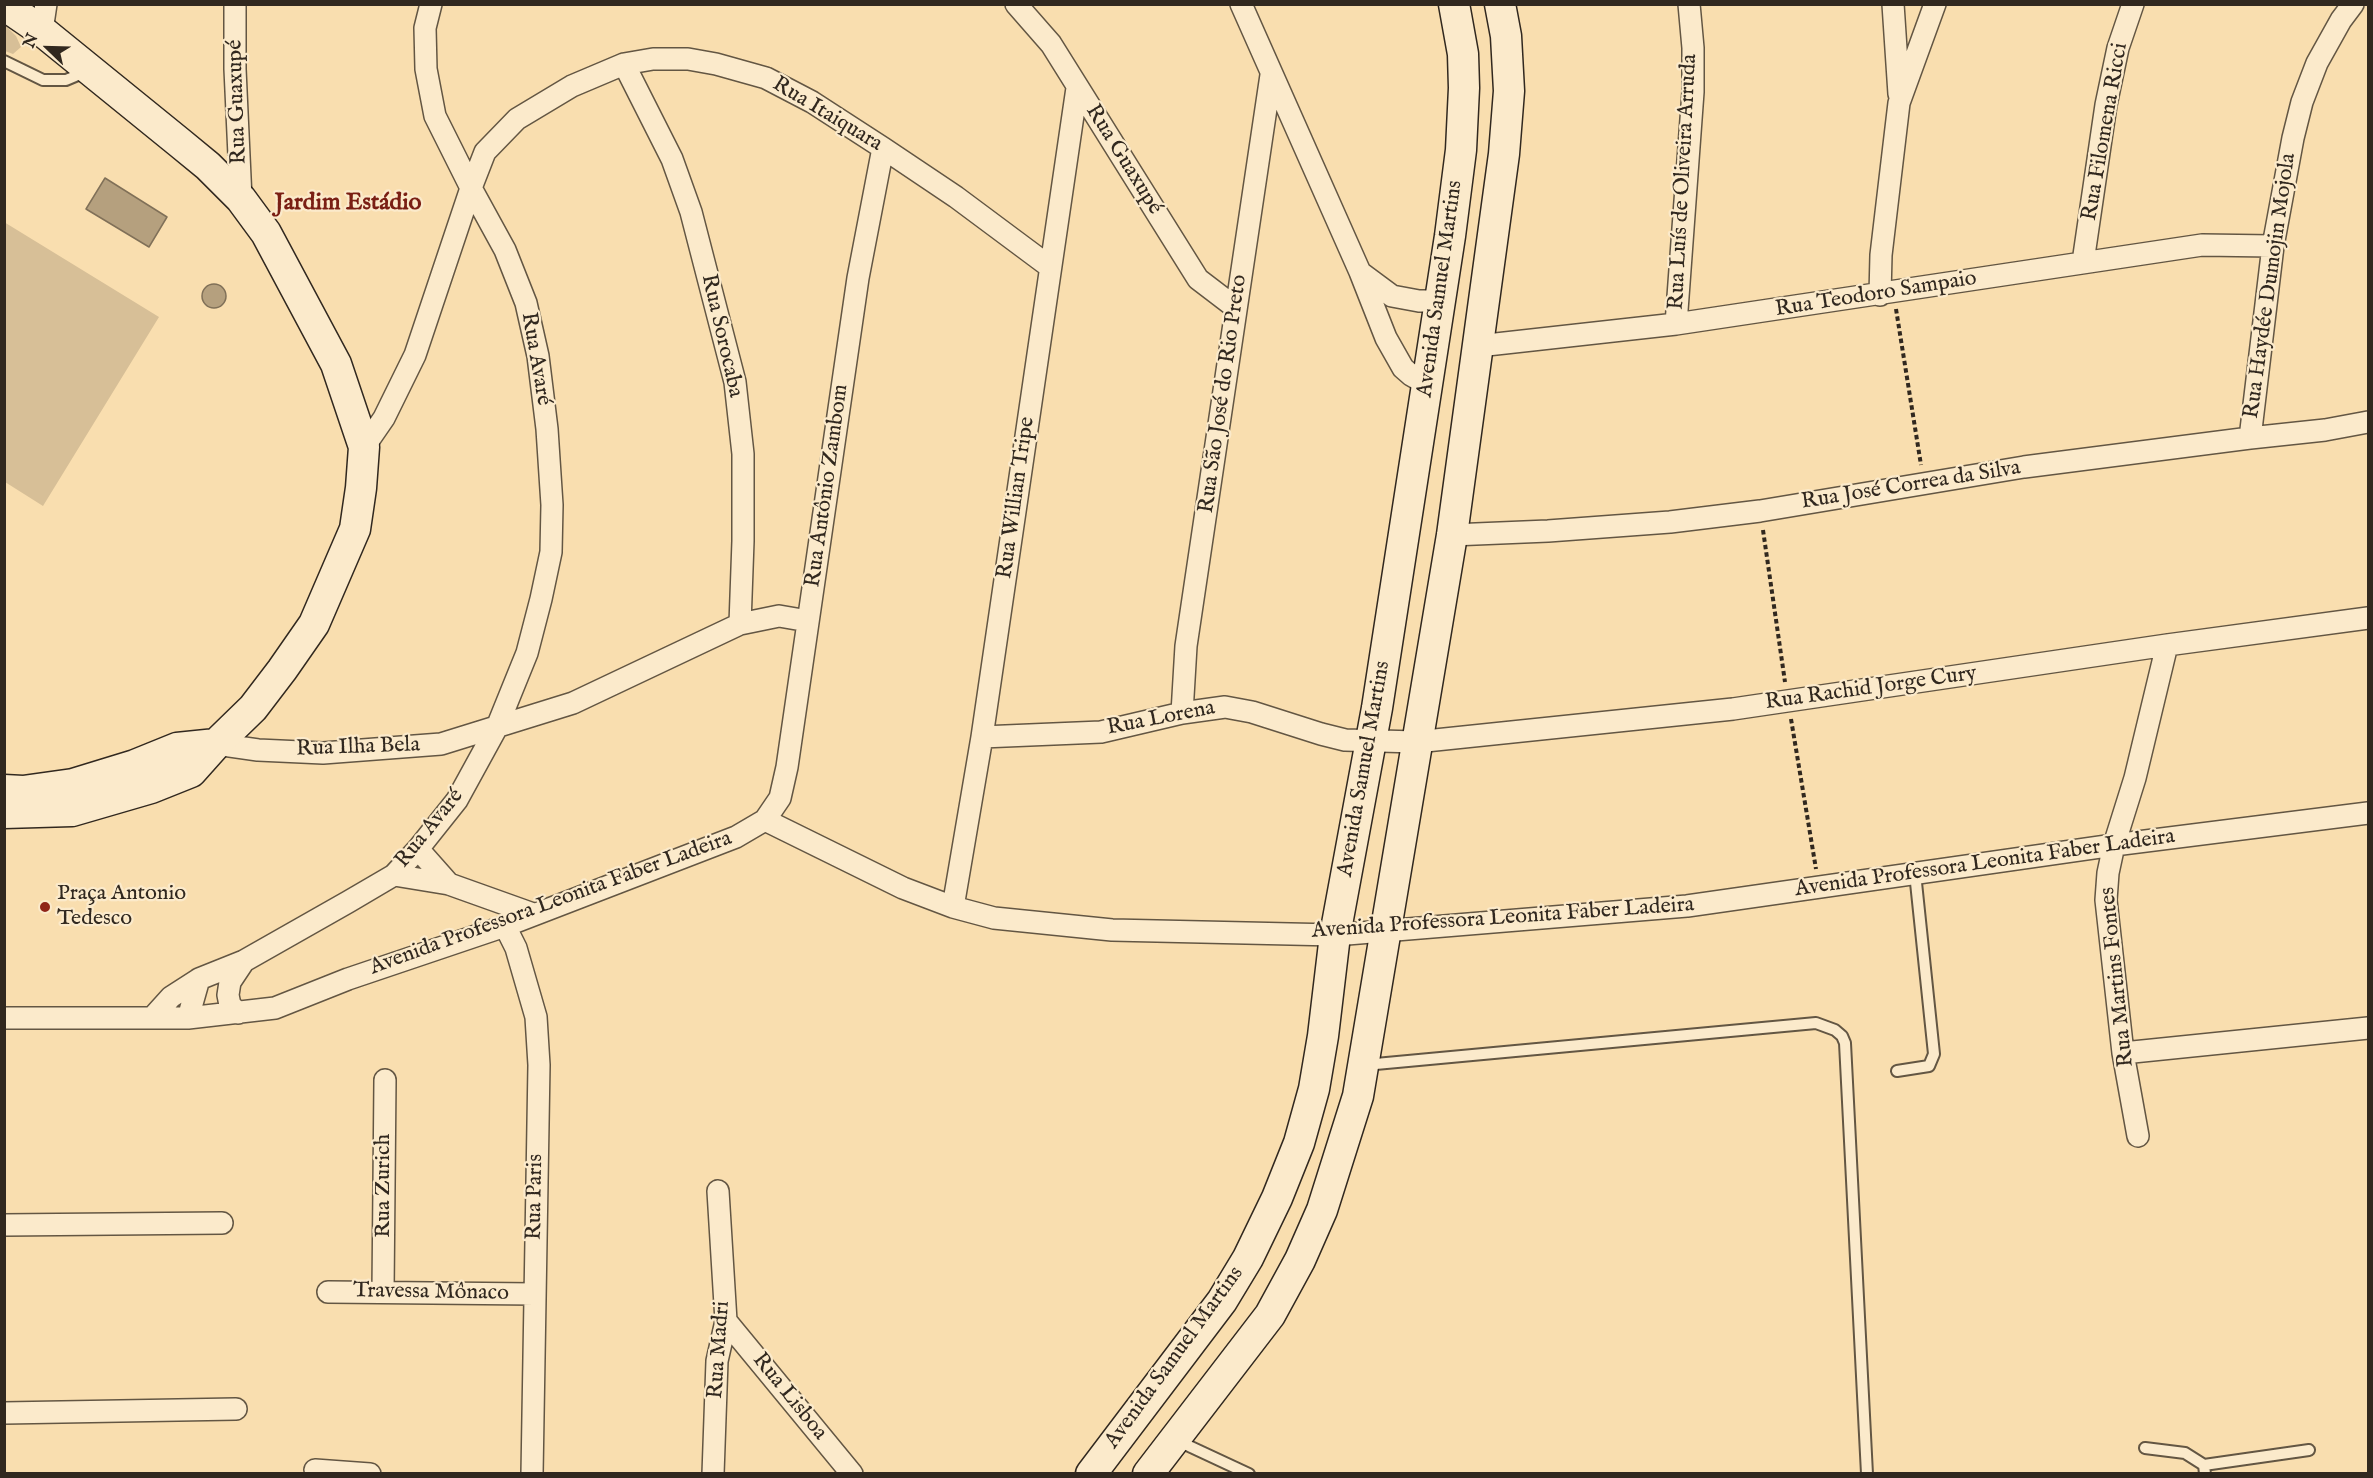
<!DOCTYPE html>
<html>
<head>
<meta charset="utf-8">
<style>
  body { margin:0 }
  #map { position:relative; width:2373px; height:1478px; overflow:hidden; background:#f9deaf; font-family:"IM FELL English",serif }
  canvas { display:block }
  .frame { position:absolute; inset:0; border:6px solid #31281f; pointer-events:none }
  .north { position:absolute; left:18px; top:18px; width:60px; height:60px; -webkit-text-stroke:4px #fbeacb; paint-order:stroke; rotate:293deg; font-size:16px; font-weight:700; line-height:24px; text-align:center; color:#31281f }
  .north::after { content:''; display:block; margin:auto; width:21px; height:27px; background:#31281f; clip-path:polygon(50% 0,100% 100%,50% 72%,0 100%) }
</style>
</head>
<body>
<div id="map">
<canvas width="2373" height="1478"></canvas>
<div class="frame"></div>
<div class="north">N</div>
</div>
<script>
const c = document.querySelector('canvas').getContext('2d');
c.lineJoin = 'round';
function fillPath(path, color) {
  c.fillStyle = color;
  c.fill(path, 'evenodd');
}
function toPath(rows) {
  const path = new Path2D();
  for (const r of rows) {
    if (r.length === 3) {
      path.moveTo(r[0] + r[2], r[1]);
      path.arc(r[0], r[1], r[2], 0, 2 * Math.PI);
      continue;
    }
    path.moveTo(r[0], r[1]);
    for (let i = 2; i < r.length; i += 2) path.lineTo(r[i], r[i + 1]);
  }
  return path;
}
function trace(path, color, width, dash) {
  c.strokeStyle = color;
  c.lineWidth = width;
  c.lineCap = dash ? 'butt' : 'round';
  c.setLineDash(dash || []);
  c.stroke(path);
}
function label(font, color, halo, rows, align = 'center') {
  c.font = font + ' "IM FELL English",serif';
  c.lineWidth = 4.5;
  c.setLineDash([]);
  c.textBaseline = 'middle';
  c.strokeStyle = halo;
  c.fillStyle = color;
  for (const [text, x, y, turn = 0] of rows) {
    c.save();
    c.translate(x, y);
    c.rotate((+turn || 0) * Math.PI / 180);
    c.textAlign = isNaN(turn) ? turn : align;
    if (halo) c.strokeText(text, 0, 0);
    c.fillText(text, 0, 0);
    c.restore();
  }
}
fillPath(toPath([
  [4,24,16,36,21,47,13,54,5,51],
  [4,222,159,317,43,506,5,482]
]), '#d7bf97');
const water = toPath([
  [105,178,167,217,149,247,86,209,105,178],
  [214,296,12]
]);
fillPath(water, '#b5a07e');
trace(water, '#807058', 1.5);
const lane = toPath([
  [4,61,43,80,66,80,85,72],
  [1365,1065,1816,1023,1835,1030,1842,1036,1845,1043,1867,1474],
  [1897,1071,1929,1066,1934,1054,1915,873],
  [1176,1440,1249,1474],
  [2145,1448,2185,1453,2204,1465,2205,1474],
  [2204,1465,2309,1450]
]);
const street = toPath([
  [235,4,235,69,241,199],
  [1016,4,1051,44,1198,279,1236,308],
  [1241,4,1360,272,1386,338,1403,368,1411,375,1427,384],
  [1893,4,1899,94],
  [42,31,46,4],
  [624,64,672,159,691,212,735,382,743,454,743,541,740,624],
  [2083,262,2106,105,2118,48,2133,4],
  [1361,273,1392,296,1419,301,1441,301],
  [1880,295,1881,255,1899,103,1935,4],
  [1676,324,1693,92,1693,48,1689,4],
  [1478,346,1676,324,2202,245,2273,246],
  [2250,438,2273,246,2293,138,2302,102,2317,63,2341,20,2353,4],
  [364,447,384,418,415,355,471,188,485,152,517,119,572,86,624,64,653,59,688,59,716,64,766,78,812,102,883,148,956,197,1050,267],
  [1452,535,1548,531,1670,522,1760,511,2024,467,2250,438,2325,430,2368,422],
  [1182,713,1186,646,1271,75],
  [982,737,1101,732,1182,713,1225,707,1252,712,1321,734,1345,740,1416,742,1733,709,2167,645,2368,618],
  [216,744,258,750,323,753,441,744,573,703,740,624,779,616,808,621],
  [765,820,903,888,953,907,994,918,1112,930,1335,935,1687,906,2114,845,2368,813],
  [418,849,449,884],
  [394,875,449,884,533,914],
  [953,907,982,737,1077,88],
  [505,926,516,948,536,1017,539,1065,532,1474],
  [238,1013,230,1005,228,995,230,982,244,961],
  [4,1018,188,1018,275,1008,348,979,505,926,736,837,765,820,780,798,787,767,858,278,883,148],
  [152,1018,171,997,199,979],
  [188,1018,199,979,244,961,348,902,394,875,418,849,457,800,497,727,527,653,541,599,551,552,552,505,547,429,538,356,526,303,505,250,471,188,435,116,426,69,425,28,431,4],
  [2123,1053,2368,1028],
  [2138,1136,2123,1053,2106,900,2108,873,2114,845,2135,778,2167,645],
  [4,1225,222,1223],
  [383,1291,385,1080],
  [328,1292,535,1294],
  [726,1321,852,1474],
  [4,1413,236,1409],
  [315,1470,370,1474],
  [713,1474,717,1361,726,1321,718,1191]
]);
const secondary = toPath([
  [4,5,42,31,180,143,208,166,241,199,266,233,336,364,364,447,361,488,355,529,314,624,282,670,253,708,216,744,191,772,151,788,72,811,4,813],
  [4,790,23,791,73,784,135,765,177,748,216,744],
  [1091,1474,1222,1301,1248,1258,1277,1198,1299,1143,1314,1089,1323,1036,1335,935,1377,708,1450,236,1461,150,1464,88,1463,54,1454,4],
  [1148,1474,1270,1315,1300,1260,1322,1210,1358,1096,1452,535,1504,154,1509,91,1506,36,1500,4]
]);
trace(lane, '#635643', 14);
trace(street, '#635643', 24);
trace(secondary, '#31281f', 33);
trace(toPath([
  [1896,309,1921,465],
  [1763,530,1785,682],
  [1791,719,1816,869]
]), '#31281f', 4, [4.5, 3]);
trace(lane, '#fbeacb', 10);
trace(street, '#fbeacb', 21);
trace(secondary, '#fbeacb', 30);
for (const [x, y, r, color] of [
  [45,907,6,"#8f2418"]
]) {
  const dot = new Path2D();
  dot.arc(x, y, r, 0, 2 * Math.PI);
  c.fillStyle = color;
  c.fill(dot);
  trace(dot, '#fbeacb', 2);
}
label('22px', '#31281f', '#fbeacb', [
  ["Rua Guaxupé",238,102,-92],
  ["Rua Itaiquara",827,115,31],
  ["Rua Filomena Ricci",2106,132,-80],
  ["Rua Guaxupé",1123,160,58],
  ["Rua Luís de Oliveira Arruda",1684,182,-87],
  ["Rua Haydée Dumojin Mojola",2271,286,-82],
  ["Avenida Samuel Martins",1441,289,-82],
  ["Rua Teodoro Sampaio",1876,295,-9],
  ["Rua Sorocaba",721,336,77],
  ["Rua Avaré",535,359,80],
  ["Rua São José do Rio Preto",1224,394,-82],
  ["Rua Antônio Zambom",828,486,-82],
  ["Rua José Correa da Silva",1911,486,-9],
  ["Rua Willian Tripe",1017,498,-82],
  ["Rua Rachid Jorge Cury",1871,689,-8],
  ["Rua Lorena",1161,719,-11],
  ["Rua Ilha Bela",358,748,-2],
  ["Avenida Samuel Martins",1365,769,-80],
  ["Rua Avaré",430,829,-51],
  ["Avenida Professora Leonita Faber Ladeira",1985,864,-8],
  ["Avenida Professora Leonita Faber Ladeira",551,904,-20],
  ["Avenida Professora Leonita Faber Ladeira",1503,919,-4],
  ["Rua Martins Fontes",2118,977,-96],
  ["Rua Zurich",384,1186,-90],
  ["Rua Paris",536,1197,-89],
  ["Travessa Mônaco",431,1293,1],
  ["Rua Madri",720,1350,-86],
  ["Avenida Samuel Martins",1175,1358,-54],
  ["Rua Lisboa",789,1397,51]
]);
label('22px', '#31281f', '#fbeacb', [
  ["Praça Antonio",57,894],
  ["Tedesco",57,919]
], 'left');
label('bold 24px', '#7a1f14', '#fbeacb', [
  ["Jardim Estádio",348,204]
]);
</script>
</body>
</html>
